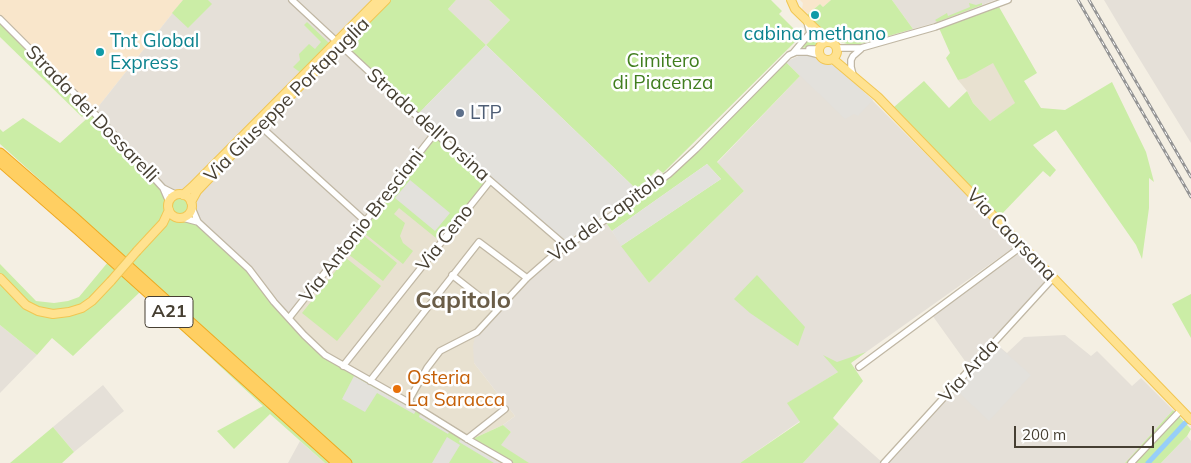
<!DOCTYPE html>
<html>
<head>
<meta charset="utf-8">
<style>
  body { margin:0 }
  #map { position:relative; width:1191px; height:463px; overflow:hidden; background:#f4efe3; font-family:Mulish,sans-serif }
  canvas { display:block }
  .scale { position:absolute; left:1014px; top:426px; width:140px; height:22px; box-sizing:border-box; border:2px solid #463f32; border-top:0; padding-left:6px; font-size:15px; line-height:18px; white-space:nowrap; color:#463f32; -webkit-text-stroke:4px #fff; paint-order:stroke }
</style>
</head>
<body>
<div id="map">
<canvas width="1191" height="463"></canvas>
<div class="scale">200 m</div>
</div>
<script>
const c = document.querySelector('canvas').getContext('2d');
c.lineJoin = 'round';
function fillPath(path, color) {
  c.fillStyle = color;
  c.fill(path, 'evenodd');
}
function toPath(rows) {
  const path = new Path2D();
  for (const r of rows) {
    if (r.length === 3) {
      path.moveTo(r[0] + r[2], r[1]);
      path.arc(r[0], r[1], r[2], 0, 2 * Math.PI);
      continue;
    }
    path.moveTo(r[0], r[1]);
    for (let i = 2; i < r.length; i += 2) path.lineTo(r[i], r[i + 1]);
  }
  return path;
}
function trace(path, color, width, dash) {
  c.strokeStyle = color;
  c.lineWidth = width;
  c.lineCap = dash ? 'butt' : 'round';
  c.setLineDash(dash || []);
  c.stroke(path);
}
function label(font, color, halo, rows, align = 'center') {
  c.font = font + ' Mulish,sans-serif';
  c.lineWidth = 5;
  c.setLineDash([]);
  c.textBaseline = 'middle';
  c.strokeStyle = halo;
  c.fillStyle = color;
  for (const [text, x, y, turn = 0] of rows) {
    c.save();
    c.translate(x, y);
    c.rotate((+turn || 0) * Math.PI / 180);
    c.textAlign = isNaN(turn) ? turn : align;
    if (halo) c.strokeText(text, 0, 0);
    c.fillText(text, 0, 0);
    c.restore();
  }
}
fillPath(toPath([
  [993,62,1016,103,990,121,973,103,967,91,958,80,966,77],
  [436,133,566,247,474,363,515,416,503,425,468,441,325,356,289,317]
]), '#e8e1d0');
fillPath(toPath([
  [0,0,183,0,94,112,0,18],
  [800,0,831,0,823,7,820,4,807,15,802,9,803,3]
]), '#f9e6cb');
fillPath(toPath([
  [183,0,383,0,436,133,289,317,277,300,248,268,208,232,171,190,158,181,94,112],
  [456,0,489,0,510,20,486,45,448,9],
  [892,0,995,0,937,22,913,29],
  [1104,0,1191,0,1191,143,1129,42],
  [801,55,815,56,834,66,857,85,1017,245,838,372,788,403,800,421,740,463,528,463,500,445,511,432,503,425,515,416,474,363,473,346,476,332,528,278,604,220,649,283,744,191,717,163,800,76,786,62],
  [1022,251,1050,278,996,344,1007,353,1024,337,1065,335,1091,356,1097,351,1132,386,1141,378,1173,410,1125,463,884,463,970,368,932,315],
  [0,325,37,355,0,393],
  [103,385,124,411,74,452,53,427],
  [839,424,883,463,803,463],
  [1187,436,1191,441,1191,463,1161,463],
  [300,441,325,463,288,463]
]), '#e5e0d8');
fillPath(toPath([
  [183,0,208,0,212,4,188,28,172,13],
  [387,0,456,0,448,9,486,45,510,20,489,0,771,0,782,11,779,14,801,36,663,173,658,169,637,190,486,45,416,116,341,46],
  [831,0,892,0,913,29,860,44,851,45,836,41,824,33,807,15,820,4,823,7],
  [969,3,976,5,982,3,982,5,937,22,935,20,947,13,948,16,970,7],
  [999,7,1037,73,1024,81,1041,108,1065,110,1112,82,1146,152,1154,182,1149,178,1149,208,1142,259,1136,245,1056,130,1033,145,1056,170,1050,177,1043,171,999,217,894,107,924,81,949,108,967,91,973,103,990,121,1015,103,993,63,966,78,958,80,946,58,950,53,939,28],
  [0,16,91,109,82,117,0,37],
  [307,22,330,44,301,73,293,67,300,60,299,54,309,44,315,49,321,42,304,25],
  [813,34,818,39,819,45,817,47,799,48],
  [786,62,800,76,717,162,744,191,649,283,621,246,721,179,707,164,612,231,604,220,696,152],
  [94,112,158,181,171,190,181,191,189,196,194,206,195,214,208,232,248,268,289,317,325,356,468,441,503,425,511,432,501,445,529,463,325,463,270,414,234,449,217,431,263,406,140,292,73,356,52,338,37,355,0,325,0,264,36,301,54,303,68,301,79,297,118,250,0,144,0,129,3,132,23,118,60,143],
  [435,133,490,181,441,242,399,208,394,214,405,223,400,236,403,243,413,251,403,264,359,229],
  [363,235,397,263,383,281,348,254],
  [346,258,381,286,337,341,302,313],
  [757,275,805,327,798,346,750,313,734,299],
  [1191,294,1191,338,1172,304],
  [866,352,851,363,863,381,833,418,839,424,803,463,740,463,800,422,787,403,838,372,823,355,837,362],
  [1173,410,1191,429,1187,436,1161,463,1125,463],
  [53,427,74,452,62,463,10,463]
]), '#cbeda6');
fillPath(toPath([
  [486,45,637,190,563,244,416,116],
  [801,55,815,56,834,66,873,100,858,116,854,114,845,119,786,62],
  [707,164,721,179,621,246,612,231],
  [410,180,450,213,435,231,395,198],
  [996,344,1031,375,989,421,955,389],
  [354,376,375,388,416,411,414,414,377,393,365,412,342,399],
  [420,414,449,432,448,434,419,417],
  [447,437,460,445,449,463,432,463],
  [460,439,501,463,494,463,459,442]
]), '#e3e1dc');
trace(toPath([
  [1148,463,1185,423,1191,419]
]), '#97cef8', 5);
const minor = toPath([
  [292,0,435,133,566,246],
  [0,19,97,116,163,188,177,195],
  [836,48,861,48,935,27,1008,0],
  [809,49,817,49,821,46],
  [793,53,810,33,807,22],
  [853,75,851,67,851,60,853,56,861,49],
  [258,124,365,221],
  [163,188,169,202],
  [192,208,198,222,249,269,274,302,304,335,325,355,408,402,469,440,509,463],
  [183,218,198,222],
  [452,275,497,310],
  [289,318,435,133],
  [343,366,490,181],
  [859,367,1022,246],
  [370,381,479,242,527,278],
  [408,402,427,368,440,351,477,332,527,278,551,257,621,209,669,174,696,149,789,55,796,52,808,52,820,55],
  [467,439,505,409],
  [884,463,1053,278],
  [1131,463,1181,410]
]);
const major = toPath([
  [791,0,795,9,829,42],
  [828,51,9],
  [833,59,878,97,1191,420],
  [180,206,12],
  [183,195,192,187,378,0],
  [191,202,197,191,236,150,386,0],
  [137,251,163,223,169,210],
  [0,278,26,305,38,311,53,314,69,312,82,308,92,301,111,281]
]);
const highway = toPath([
  [0,153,75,218,347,463],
  [0,162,78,230,337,463]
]);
trace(minor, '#c0b7a4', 8);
trace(major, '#f1c653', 10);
trace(highway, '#efa921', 11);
trace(minor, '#fff', 5.5);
trace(major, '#ffe290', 8);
trace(highway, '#ffcf62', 9);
const rail = toPath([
  [1078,0,1191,197],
  [1089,0,1191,177]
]);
trace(rail, '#949494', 3);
trace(rail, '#fff', 1, [4]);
const majorBridge = toPath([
  [111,281,137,251]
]);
trace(majorBridge, '#f1c653', 10, []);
trace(majorBridge, '#ffe290', 8);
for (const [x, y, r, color] of [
  [815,15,5,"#0f9aa8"],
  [100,52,5,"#0f9aa8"],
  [460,113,5,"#5c6f8a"],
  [397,389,5,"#e8710a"]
]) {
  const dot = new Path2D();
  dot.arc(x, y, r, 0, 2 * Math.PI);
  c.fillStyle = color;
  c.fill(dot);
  trace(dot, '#fff', 2);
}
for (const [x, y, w] of [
  [169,312,48]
]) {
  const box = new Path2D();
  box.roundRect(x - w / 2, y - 15.5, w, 31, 4);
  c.fillStyle = '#fff';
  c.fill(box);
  trace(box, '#463f32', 1);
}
label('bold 18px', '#463f32', null, [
  ["A21",169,312]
]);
label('19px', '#0d838f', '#fff', [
  ["cabina methano",815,34],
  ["Tnt Global",110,41,"left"],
  ["Express",110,63,"left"]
]);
label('19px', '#417e1f', '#fff', [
  ["Cimitero",663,61],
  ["di Piacenza",663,83]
]);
label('19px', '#463f32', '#fff', [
  ["Via Giuseppe Portapuglia",287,100,-45],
  ["Strada dei Dossarelli",92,114,46],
  ["Strada dell'Orsina",428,125,42],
  ["Via del Capitolo",607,217,-36],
  ["Via Antonio Bresciani",362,226,-52],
  ["Via Caorsana",1011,235,46],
  ["Via Ceno",445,238,-52],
  ["Via Arda",969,371,-48]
]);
label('19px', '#4e5e75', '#fff', [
  ["LTP",470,113]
], 'left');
label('19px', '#c56008', '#fff', [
  ["Osteria",407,378],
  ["La Saracca",407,400]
], 'left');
label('bold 24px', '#6a5d48', '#fff', [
  ["Capitolo",463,301]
]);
</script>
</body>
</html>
